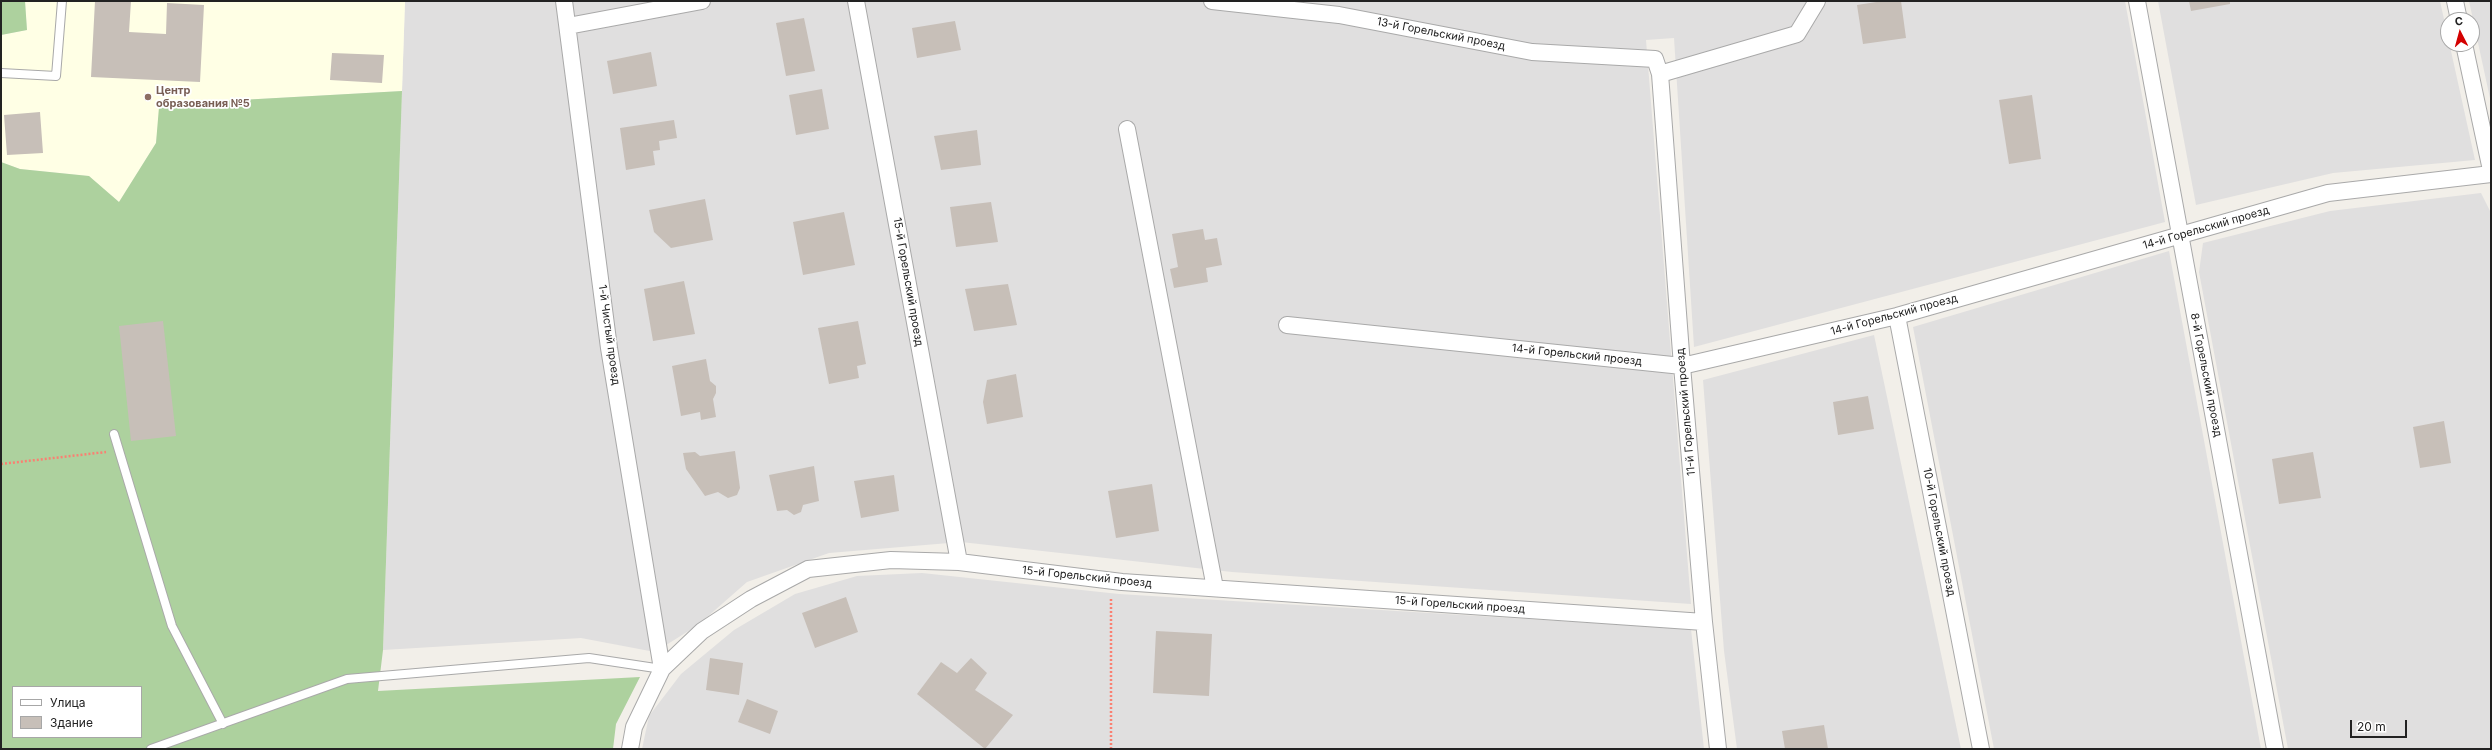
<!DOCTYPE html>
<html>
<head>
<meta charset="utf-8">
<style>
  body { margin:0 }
  #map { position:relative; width:2492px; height:750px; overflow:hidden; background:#f2efe9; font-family:Inter,sans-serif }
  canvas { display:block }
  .frame { position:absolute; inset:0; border:2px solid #222; pointer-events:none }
  .legend { position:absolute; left:12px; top:686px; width:130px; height:52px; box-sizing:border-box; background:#fff; border:1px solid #a7a7a7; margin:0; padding:5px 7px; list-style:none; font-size:12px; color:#222 }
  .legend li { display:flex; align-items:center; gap:8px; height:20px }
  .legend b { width:20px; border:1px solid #a7a7a7 }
  .north { position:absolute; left:2440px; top:12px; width:40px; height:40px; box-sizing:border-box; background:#fff; border:1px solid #a7a7a7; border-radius:50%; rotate:354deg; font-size:11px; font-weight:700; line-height:16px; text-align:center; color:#222 }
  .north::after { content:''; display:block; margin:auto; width:14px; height:18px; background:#d40000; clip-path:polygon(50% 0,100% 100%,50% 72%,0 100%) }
  .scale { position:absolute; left:2350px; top:720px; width:57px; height:18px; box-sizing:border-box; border:2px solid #222; border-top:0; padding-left:5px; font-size:12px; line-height:14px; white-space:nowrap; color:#222; -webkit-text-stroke:3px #fff; paint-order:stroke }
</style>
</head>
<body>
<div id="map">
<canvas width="2492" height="750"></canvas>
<div class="frame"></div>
<ul class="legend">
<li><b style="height:5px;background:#fff"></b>Улица</li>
<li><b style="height:11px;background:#c7bfb8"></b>Здание</li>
</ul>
<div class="north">С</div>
<div class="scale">20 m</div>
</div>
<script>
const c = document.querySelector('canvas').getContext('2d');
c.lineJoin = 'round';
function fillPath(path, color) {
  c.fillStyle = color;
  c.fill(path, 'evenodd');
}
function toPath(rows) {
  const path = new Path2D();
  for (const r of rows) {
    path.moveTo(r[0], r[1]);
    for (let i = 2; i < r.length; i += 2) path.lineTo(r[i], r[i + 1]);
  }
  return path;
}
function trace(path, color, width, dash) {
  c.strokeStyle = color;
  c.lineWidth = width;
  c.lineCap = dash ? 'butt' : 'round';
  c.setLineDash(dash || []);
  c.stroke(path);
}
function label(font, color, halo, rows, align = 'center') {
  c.font = font + ' Inter,sans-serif';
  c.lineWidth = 3.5;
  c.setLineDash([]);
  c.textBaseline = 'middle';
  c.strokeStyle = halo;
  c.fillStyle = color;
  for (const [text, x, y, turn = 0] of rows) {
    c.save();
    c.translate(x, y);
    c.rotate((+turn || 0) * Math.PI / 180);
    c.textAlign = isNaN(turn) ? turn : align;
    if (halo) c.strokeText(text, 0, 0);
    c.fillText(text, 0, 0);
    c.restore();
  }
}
fillPath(toPath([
  [405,1,2125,1,2165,222,1694,347,1674,38,1646,40,1691,604,1232,572,961,542,829,553,747,582,698,625,655,652,581,638,383,650],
  [2158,1,2440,1,2475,160,2333,173,2196,205],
  [2469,1,2491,1,2491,103],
  [2481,193,2491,213,2491,749,2288,749,2199,272,2203,243,2330,211],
  [2169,251,2261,749,1994,749,1913,327],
  [1874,335,1961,749,1737,749,1724,651,1703,380],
  [922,573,1119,594,1691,629,1704,749,642,749,649,716,681,674,734,630,795,594,857,576]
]), '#e0dfdf');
fillPath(toPath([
  [25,1,405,1,402,91,186,103,160,107,156,143,119,202,89,176,20,169,1,162,1,35,27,30]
]), '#ffffe5');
fillPath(toPath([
  [1,1,25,1,27,30,1,35],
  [402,91,383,650,378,691,640,677,616,724,613,749,1,749,1,162,20,169,89,176,119,202,156,143,159,107,186,103],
  [13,687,141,687,141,737,13,737]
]), '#add19e');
fillPath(toPath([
  [95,1,131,1,129,32,166,34,167,3,204,5,200,82,91,77],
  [1883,1,1901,1,1906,38,1863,44,1857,5],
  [2189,1,2230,1,2230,4,2191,11],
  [804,18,815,71,786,76,776,23],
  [955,21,961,50,917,58,912,28],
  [651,52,657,86,613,94,607,61],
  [332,53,384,55,382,83,330,80],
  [822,89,829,129,796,135,789,95],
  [2032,95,2041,159,2009,164,1999,100],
  [40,112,43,153,7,155,4,115],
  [674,120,677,138,659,141,660,150,653,151,655,165,626,170,620,128],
  [977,130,981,165,941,170,934,136],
  [705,199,713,240,671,248,654,232,649,210],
  [991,202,998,242,956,247,950,207],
  [844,212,855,265,803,275,793,222],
  [1203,229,1205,240,1217,238,1222,265,1206,268,1208,282,1174,288,1170,269,1178,267,1172,234],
  [684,281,695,334,653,341,644,289],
  [1008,284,1017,325,974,331,965,289],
  [163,321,176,436,131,441,119,326],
  [858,321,866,364,857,366,859,378,829,384,818,328],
  [706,359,710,381,716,386,716,393,713,399,716,417,701,420,700,412,681,416,672,366],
  [1016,374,1023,417,987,424,983,402,987,380],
  [1868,396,1874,429,1838,435,1833,402],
  [2444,421,2451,463,2420,468,2413,427],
  [735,451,740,488,737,495,728,498,718,492,705,496,686,469,683,453,695,452,700,456],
  [2313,452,2321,498,2279,504,2272,459],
  [814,466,819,501,803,505,801,512,794,515,787,510,777,511,769,475],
  [894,475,899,511,861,518,854,481],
  [1152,484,1159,531,1116,538,1108,491],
  [846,597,858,632,815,648,802,613],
  [1156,631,1212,634,1209,696,1153,693],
  [710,658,743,663,739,695,706,690],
  [971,658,987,673,975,690,1013,715,985,749,917,694,941,662,957,673],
  [747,699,778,711,770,734,738,722],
  [1824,725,1828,749,1785,749,1782,731]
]), '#c7bfb8');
const lane = toPath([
  [1,73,56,76,62,1],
  [114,434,172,626,223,724],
  [151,749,347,679,589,658,662,669]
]);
const street = toPath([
  [564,1,609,348,662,669],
  [856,1,959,562,1122,582,1704,622],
  [1212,1,1339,15,1532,52,1655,59,1660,74,1682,366,1704,622,1718,749],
  [2137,1,2275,749],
  [2455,1,2459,20],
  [568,26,702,1],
  [2464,44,2491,170],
  [1660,74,1797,34,1817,1],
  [1127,129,1215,588],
  [1897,316,1981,749],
  [1287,325,1682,366,1897,316,2328,193,2491,174],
  [630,749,634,727,662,669,702,631,751,599,808,569,891,560,959,562]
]);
trace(lane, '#a9a9a9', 10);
trace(street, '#a9a9a9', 18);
trace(toPath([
  [1,464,106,452],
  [1111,749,1111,597]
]), '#fa8072', 2.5, [2, 2]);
trace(lane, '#fff', 8);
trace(street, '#fff', 16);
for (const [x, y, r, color] of [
  [148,97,4,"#8d6e63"]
]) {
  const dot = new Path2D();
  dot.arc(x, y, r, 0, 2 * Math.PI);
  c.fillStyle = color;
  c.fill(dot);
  trace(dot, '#fff', 1.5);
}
label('11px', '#222', '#fff', [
  ["13-й Горельский проезд",1441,34,11],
  ["14-й Горельский проезд",2206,228,-16],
  ["15-й Горельский проезд",908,282,80],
  ["14-й Горельский проезд",1894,315,-15],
  ["1-й Чистый проезд",609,335,82],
  ["14-й Горельский проезд",1577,355,6],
  ["8-й Горельский проезд",2206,375,79],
  ["11-й Горельский проезд",1686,412,-95],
  ["10-й Горельский проезд",1939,532,79],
  ["15-й Горельский проезд",1087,577,6],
  ["15-й Горельский проезд",1460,605,4]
]);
label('bold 11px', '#785e54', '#fff', [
  ["Центр",156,91],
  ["образования №5",156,104]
], 'left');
</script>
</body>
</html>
